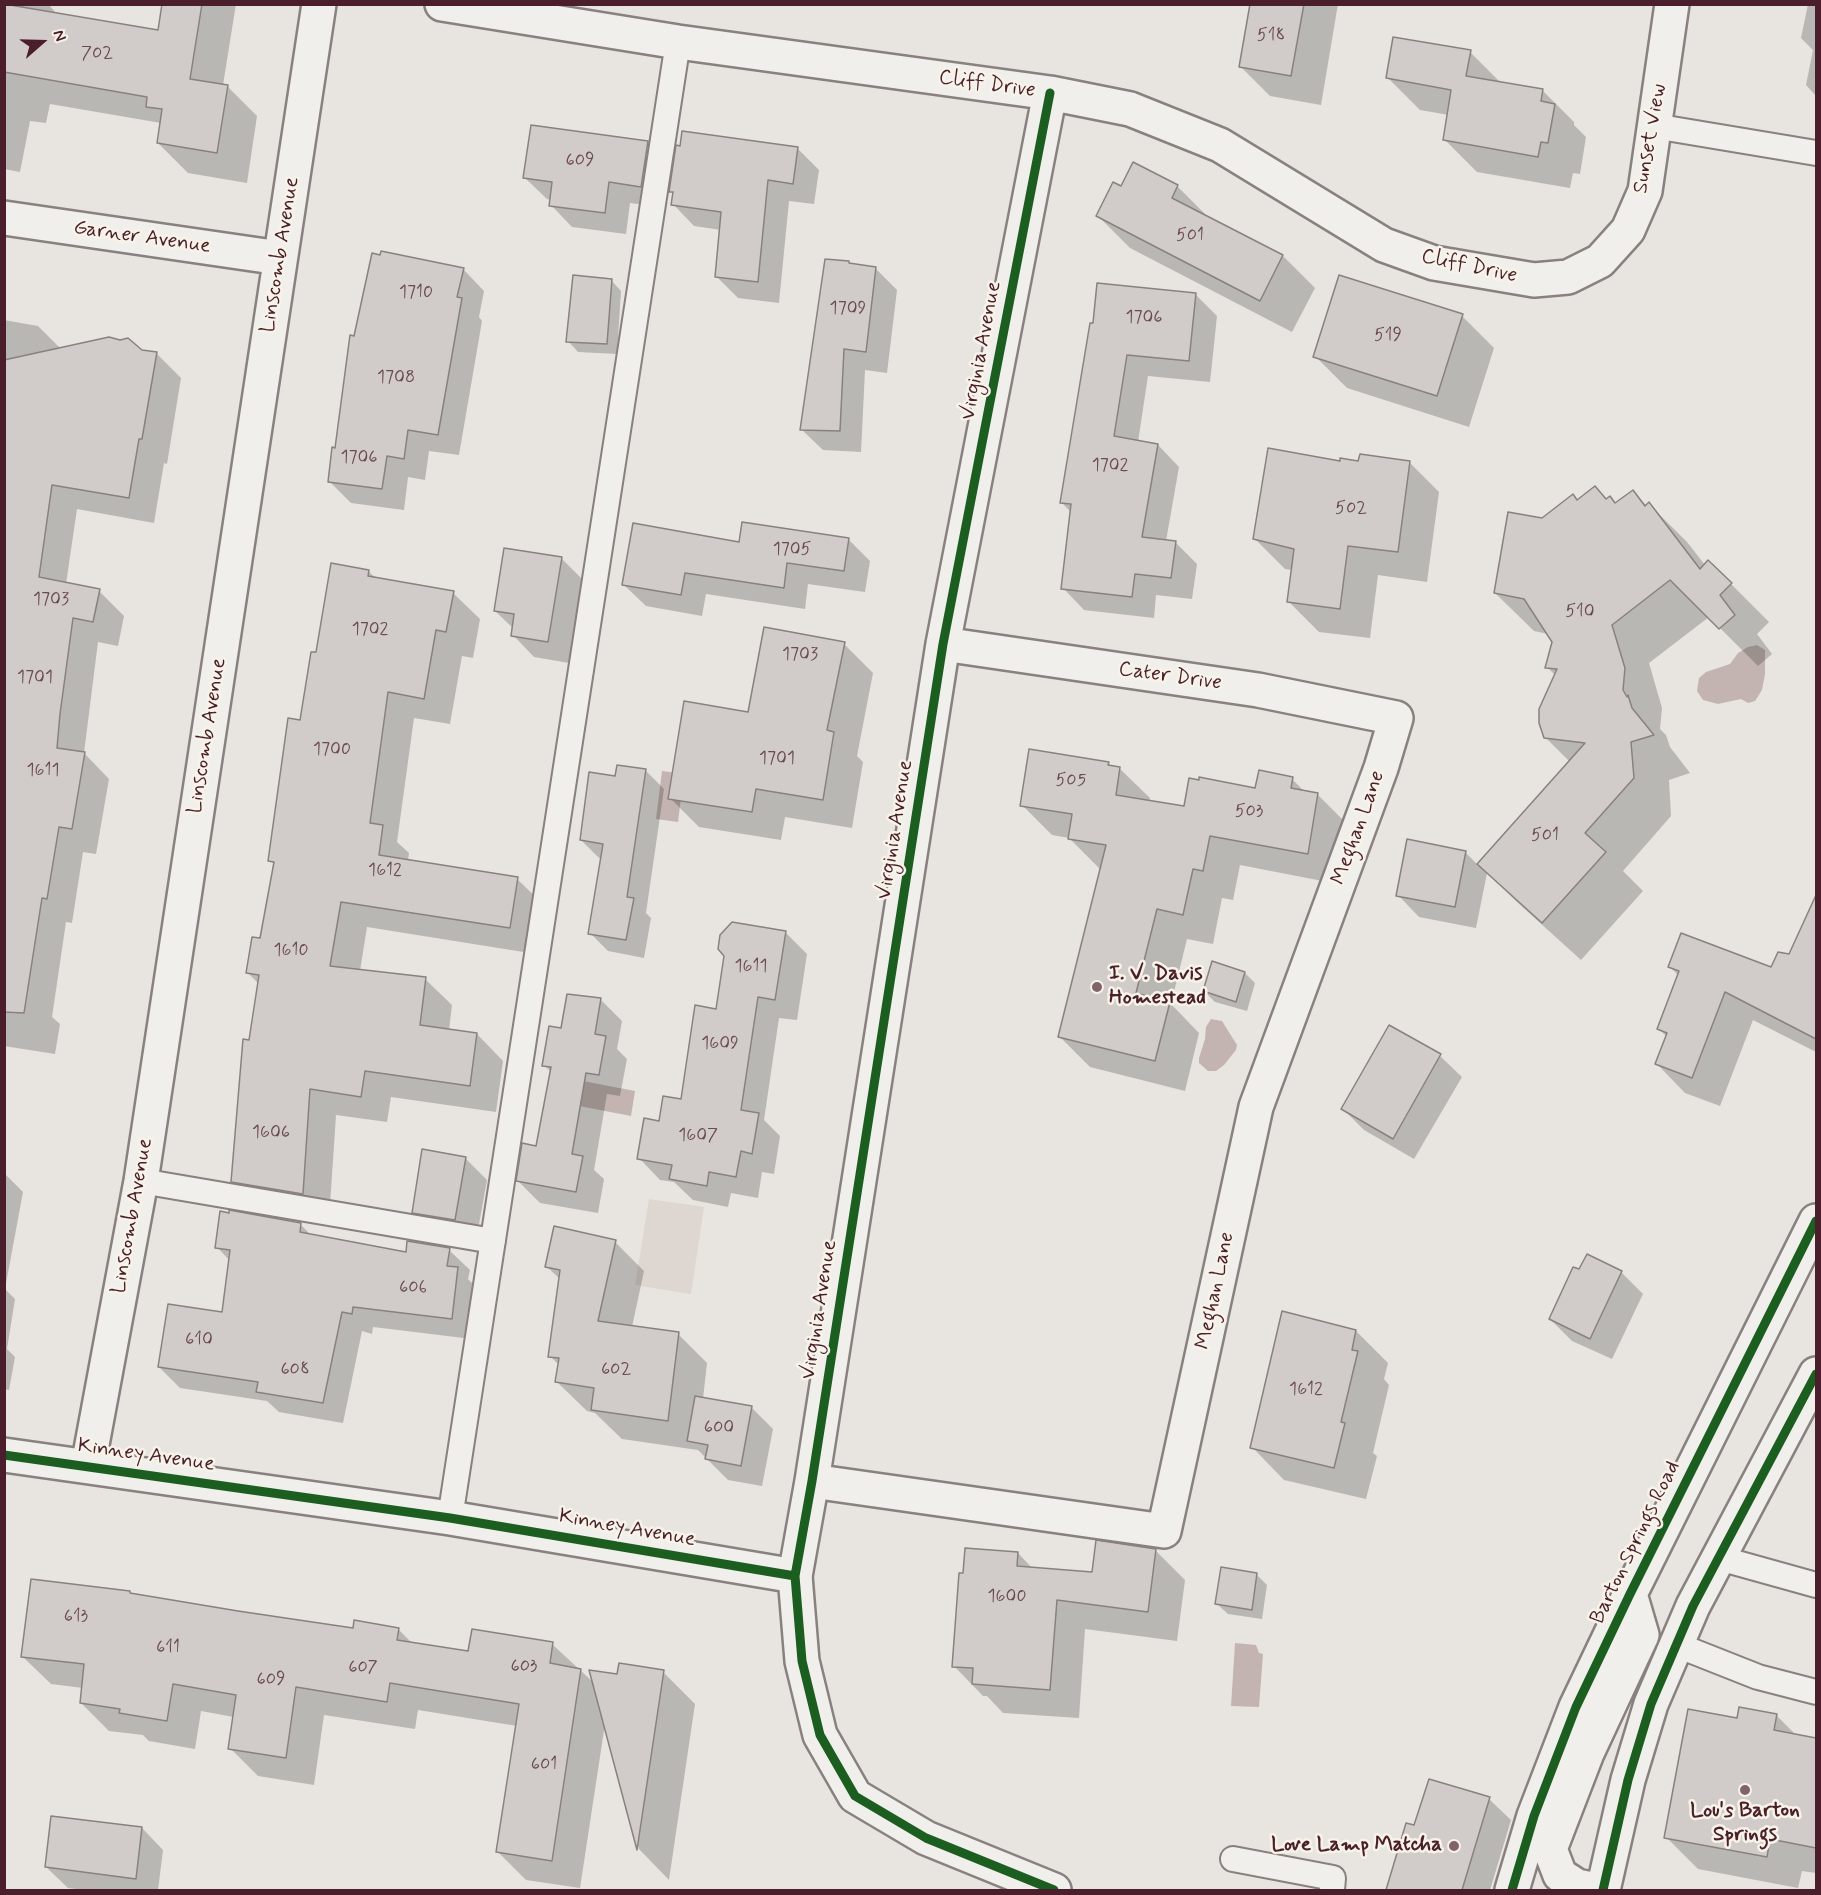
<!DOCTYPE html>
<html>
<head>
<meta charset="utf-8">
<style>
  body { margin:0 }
  #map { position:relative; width:1821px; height:1895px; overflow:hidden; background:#e8e5e0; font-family:Mynerve,sans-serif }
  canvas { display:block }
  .frame { position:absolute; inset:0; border:6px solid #4a1f2b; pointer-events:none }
  .north { position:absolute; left:12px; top:12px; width:60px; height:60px; -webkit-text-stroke:4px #f7f3e8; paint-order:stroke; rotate:70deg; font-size:16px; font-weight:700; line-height:24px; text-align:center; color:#4a1f2b }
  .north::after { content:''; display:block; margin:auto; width:21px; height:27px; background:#4a1f2b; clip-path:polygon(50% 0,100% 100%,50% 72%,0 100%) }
</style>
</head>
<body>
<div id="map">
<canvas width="1821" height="1895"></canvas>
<div class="frame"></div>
<div class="north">N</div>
</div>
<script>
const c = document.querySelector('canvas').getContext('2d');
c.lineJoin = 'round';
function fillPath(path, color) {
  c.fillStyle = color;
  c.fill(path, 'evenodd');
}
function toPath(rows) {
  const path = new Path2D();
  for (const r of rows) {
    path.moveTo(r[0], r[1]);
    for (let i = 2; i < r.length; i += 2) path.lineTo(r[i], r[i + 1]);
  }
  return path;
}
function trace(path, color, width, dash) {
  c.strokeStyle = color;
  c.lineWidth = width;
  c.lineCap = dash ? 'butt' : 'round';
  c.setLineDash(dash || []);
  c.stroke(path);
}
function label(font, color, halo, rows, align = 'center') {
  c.font = font + ' Mynerve,sans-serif';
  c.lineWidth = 5;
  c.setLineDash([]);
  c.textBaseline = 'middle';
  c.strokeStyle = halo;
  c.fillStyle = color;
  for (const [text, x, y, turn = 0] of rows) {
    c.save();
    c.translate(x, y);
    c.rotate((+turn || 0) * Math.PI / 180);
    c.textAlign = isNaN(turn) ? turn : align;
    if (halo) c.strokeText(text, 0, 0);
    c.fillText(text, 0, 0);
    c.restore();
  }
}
fillPath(toPath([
  [649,1199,704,1207,691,1294,635,1285]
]), '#ded6d0');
fillPath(toPath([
  [1757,645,1765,650,1765,674,1762,690,1755,701,1748,703,1741,699,1718,704,1703,700,1697,691,1699,678,1706,672,1730,664,1738,653,1748,647],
  [662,771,684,774,678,822,656,819],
  [1211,1019,1222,1021,1237,1045,1236,1050,1224,1065,1216,1071,1208,1071,1199,1063,1199,1058,1205,1039,1206,1027],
  [557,1076,635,1091,631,1116,553,1101],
  [1235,1643,1256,1645,1259,1653,1263,1654,1259,1707,1231,1706]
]), '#c3b4b1');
fillPath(toPath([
  [4,4,48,4,57,14,159,31,163,4,236,4,223,85,227,86,257,116,247,183,188,173,158,143,161,123,50,104,46,123,30,121,20,172,4,169],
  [1251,4,1338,4,1321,105,1270,96,1241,67],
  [1808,4,1816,4,1816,96,1806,85,1813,50,1801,38],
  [1470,52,1501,83,1542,90,1574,122,1574,125,1586,137,1580,174,1573,173,1570,188,1477,172,1445,140,1449,115,1420,110,1388,78],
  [683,132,798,149,819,170,814,204,789,201,779,303,738,298,717,277,721,230,694,226,673,204,674,194,671,191],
  [627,140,649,161,645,205,630,203,626,234,572,227,551,205,551,200,547,199,525,178],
  [1177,186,1209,218,1283,256,1315,288,1292,332,1130,248,1098,216,1122,188],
  [850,265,876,269,897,290,887,373,865,370,861,452,823,450,801,429],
  [463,269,484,291,479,317,482,321,459,455,429,451,425,480,408,477,404,510,351,503,329,481,355,337],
  [611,280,621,291,617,354,578,352,568,341],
  [1195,294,1217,316,1210,382,1148,376,1138,442,1158,445,1179,467,1166,541,1175,542,1197,564,1192,599,1156,595,1154,618,1084,610,1063,588,1071,512,1061,502,1091,324],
  [1462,316,1494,348,1469,427,1347,388,1315,356],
  [4,320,38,326,61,349,141,351,156,353,181,378,167,464,164,463,154,523,77,509,66,584,99,591,124,616,118,646,98,642,84,753,109,779,96,854,83,852,72,923,66,922,52,1017,60,1024,55,1054,4,1046],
  [1409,462,1439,492,1427,582,1378,575,1370,638,1319,632,1289,602,1293,570,1285,569,1255,539,1341,463],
  [1633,492,1647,506,1649,504,1687,542,1705,565,1731,584,1769,622,1757,634,1772,654,1758,666,1709,617,1649,663,1662,708,1660,729,1666,735,1670,747,1690,773,1669,780,1671,816,1623,871,1643,891,1581,960,1517,902,1487,873,1476,928,1419,917,1398,895,1465,852,1478,865,1570,762,1545,737,1555,675,1547,667,1553,641,1548,634,1534,631,1495,593,1543,519,1578,501,1607,500,1610,498,1616,504],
  [848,539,870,561,865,592,808,584,805,609,706,594,702,616,646,606,624,585,740,543],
  [562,559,583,580,569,663,534,657,513,635,514,629,495,611],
  [368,571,377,579,453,593,480,619,473,658,462,656,450,724,414,718,397,842,409,853,408,861,517,879,544,905,536,954,367,927,360,971,425,979,452,1005,449,1030,477,1034,503,1061,496,1112,391,1097,387,1122,336,1115,329,1220,260,1208,233,1181,259,984,248,973,261,940,275,865,270,860,317,654],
  [844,644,873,673,857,756,863,762,852,828,785,817,781,840,699,827,670,798,749,714],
  [1108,763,1112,767,1119,768,1150,798,1149,802,1185,808,1292,779,1306,793,1318,795,1348,825,1338,884,1240,865,1233,900,1222,898,1213,944,1187,939,1171,1004,1199,1033,1185,1091,1090,1067,1060,1037,1100,869,1069,838,1052,835,1022,805],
  [646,771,664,789,646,913,651,918,644,958,608,951,590,933,602,859,599,858,581,840,616,778],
  [1816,898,1816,1052,1753,1020,1720,1106,1685,1093,1657,1064,1667,1037,1659,1029,1679,976,1670,967,1772,969,1790,955],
  [732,923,786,933,807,954,797,1020,779,1018,764,1120,780,1136,774,1174,762,1172,758,1198,731,1193,728,1207,693,1200,674,1182,660,1180,639,1158,660,1123,682,1101,717,1010],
  [1245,973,1255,983,1247,1011,1215,1002,1204,991],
  [600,999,622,1021,617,1049,627,1059,620,1096,607,1094,594,1170,604,1179,598,1213,540,1203,518,1181,537,1147,552,1073,544,1065,563,1029],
  [1440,1056,1462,1077,1414,1159,1364,1130,1343,1109],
  [465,1158,487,1180,476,1241,435,1234,414,1212],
  [4,1173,23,1192,5,1289,15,1299,7,1349,15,1357,9,1390,4,1389],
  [300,1224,311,1235,407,1253,449,1250,470,1270,468,1279,478,1289,472,1339,373,1327,372,1334,362,1331,343,1423,279,1412,267,1401,180,1388,159,1367,223,1314,230,1261,217,1247],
  [615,1242,644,1271,632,1327,678,1334,707,1363,703,1399,751,1407,773,1429,762,1486,728,1480,698,1450,622,1439,595,1413,587,1411,557,1382,560,1366,550,1356,561,1280,546,1266],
  [1621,1272,1643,1294,1612,1359,1572,1341,1550,1319],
  [1356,1331,1388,1363,1384,1379,1389,1385,1373,1453,1377,1456,1366,1499,1284,1480,1252,1447],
  [1155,1550,1185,1580,1177,1641,1085,1629,1079,1718,1003,1713,987,1696,983,1696,954,1666,1018,1553,1033,1569,1093,1574],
  [1256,1574,1267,1585,1262,1619,1228,1614,1217,1604],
  [131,1594,355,1630,398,1629,413,1644,470,1653,552,1644,594,1683,619,1676,663,1672,695,1704,669,1880,639,1849,605,1724,580,1888,526,1880,498,1852,517,1726,418,1710,415,1729,324,1715,314,1785,258,1776,230,1748,234,1717,201,1711,195,1749,149,1741,143,1735,109,1731,81,1703,83,1688,51,1684,22,1656],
  [1777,1716,1797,1736,1816,1740,1816,1873,1802,1871,1798,1888,1698,1869,1666,1837,1738,1720],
  [1489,1799,1511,1820,1490,1890,1387,1890,1407,1825,1415,1827],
  [142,1828,163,1850,158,1890,85,1890,68,1888,46,1867]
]), '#0003');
const building = toPath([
  [4,4,158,30,162,4,202,4,190,79,228,85,217,153,157,143,162,109,146,107,147,97,4,72,4,4],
  [1250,4,1304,4,1291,76,1239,67,1250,4],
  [1393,37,1471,50,1466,76,1543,89,1541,101,1555,104,1548,143,1541,142,1538,157,1443,140,1451,90,1386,78,1393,37],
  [531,125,648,141,641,187,609,182,605,213,549,206,552,182,523,178,531,125],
  [682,131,798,147,793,184,768,180,758,282,715,277,721,212,671,205,673,192,669,192,676,145,680,146,682,131],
  [1133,162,1178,185,1172,198,1283,255,1260,301,1096,216,1113,182,1121,186,1133,162],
  [381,251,464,268,457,297,462,298,438,435,408,430,404,459,387,456,382,489,328,482,332,447,335,448,350,335,354,336,372,253,380,255,381,251],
  [825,259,849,261,849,263,876,267,866,352,844,349,840,431,800,430,825,259],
  [573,275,612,279,607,344,566,342,573,275],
  [1339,275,1463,314,1437,396,1313,357,1339,275],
  [1097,283,1196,293,1189,361,1127,355,1114,436,1158,444,1142,537,1176,541,1171,578,1135,574,1132,597,1061,589,1071,504,1060,503,1090,323,1093,323,1097,283],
  [109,337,120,340,128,338,142,350,157,352,142,439,139,439,129,498,52,485,39,577,100,589,93,622,73,618,60,714,57,748,85,752,72,829,59,827,47,899,42,898,24,1013,4,1012,4,360,109,337],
  [1268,448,1340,461,1340,458,1358,461,1360,454,1410,461,1398,552,1348,546,1340,609,1287,602,1294,549,1253,539,1268,448],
  [1595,486,1606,499,1610,496,1615,503,1633,490,1645,506,1649,502,1700,569,1708,560,1732,583,1720,595,1735,615,1719,629,1670,580,1612,625,1625,668,1623,690,1627,697,1628,695,1632,708,1654,735,1631,742,1634,778,1585,833,1606,852,1542,923,1477,864,1585,743,1544,738,1539,723,1539,709,1557,669,1545,668,1552,642,1524,599,1494,593,1508,512,1542,518,1573,494,1577,500,1595,486],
  [742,522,849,538,844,571,787,563,784,588,685,573,681,595,622,585,633,523,739,542,742,522],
  [504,548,562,557,548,642,511,636,514,614,494,611,504,548],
  [331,563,369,570,368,576,454,591,446,632,436,630,424,699,388,692,370,823,383,825,379,855,518,877,510,928,341,902,330,966,426,977,420,1025,477,1033,470,1086,365,1071,361,1097,310,1089,303,1194,231,1182,243,1039,249,1040,259,975,246,973,252,937,260,938,274,862,268,861,288,718,300,720,311,652,316,652,331,563],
  [764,627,845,642,827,730,834,732,823,800,756,789,752,812,668,799,684,701,748,712,764,627],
  [1029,749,1109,762,1108,765,1120,767,1116,795,1184,806,1189,778,1199,780,1199,777,1255,788,1259,770,1293,777,1291,788,1318,793,1308,854,1210,836,1203,871,1193,869,1183,915,1157,909,1136,993,1170,1002,1155,1061,1058,1037,1106,845,1068,839,1072,814,1020,806,1029,749],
  [617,765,646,769,627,897,634,898,626,940,588,934,603,844,580,840,589,772,615,776,617,765],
  [1407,839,1466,851,1455,907,1396,896,1407,839],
  [1816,895,1816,1039,1725,992,1692,1078,1655,1064,1667,1033,1657,1029,1679,971,1668,967,1681,933,1771,967,1778,952,1789,954,1816,895],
  [732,922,786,931,775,1000,758,997,741,1110,759,1113,752,1154,741,1151,736,1177,709,1172,707,1186,669,1179,672,1165,637,1159,644,1118,659,1121,663,1096,681,1099,695,1005,716,1009,724,956,718,949,720,935,732,922],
  [1212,961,1245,972,1236,1002,1203,991,1212,961],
  [567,994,601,998,595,1034,606,1036,599,1075,586,1073,572,1154,583,1156,576,1192,516,1181,522,1143,536,1146,551,1067,542,1066,549,1026,561,1028,567,994],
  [1389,1025,1441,1054,1393,1139,1341,1109,1389,1025],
  [422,1149,466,1157,455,1220,412,1213,422,1149],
  [229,1210,301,1223,300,1232,406,1252,407,1241,450,1248,447,1266,458,1267,452,1319,353,1307,352,1314,342,1312,323,1403,256,1392,258,1382,158,1367,168,1304,222,1312,230,1250,215,1248,220,1211,229,1213,229,1210],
  [554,1226,616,1240,598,1321,679,1332,668,1421,591,1410,594,1388,555,1382,559,1358,548,1357,560,1270,545,1267,554,1226],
  [1587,1254,1622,1271,1590,1339,1549,1319,1573,1267,1579,1269,1587,1254],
  [1282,1311,1356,1330,1352,1350,1358,1351,1341,1422,1345,1423,1334,1468,1250,1448,1282,1311],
  [695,1396,752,1406,741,1466,705,1459,708,1445,687,1441,695,1396],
  [1096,1540,1156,1549,1148,1612,1057,1600,1050,1690,972,1684,973,1668,952,1667,959,1573,963,1573,965,1548,1018,1552,1017,1566,1092,1572,1096,1540],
  [1221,1567,1257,1573,1252,1610,1215,1604,1221,1567],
  [31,1579,130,1591,130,1593,238,1611,353,1628,354,1620,399,1628,397,1640,468,1651,472,1629,553,1642,550,1663,581,1669,552,1861,496,1852,519,1704,390,1683,387,1702,296,1687,286,1758,228,1749,236,1695,173,1684,167,1721,119,1713,120,1709,80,1703,84,1664,21,1657,31,1579],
  [619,1663,664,1670,637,1850,589,1670,617,1674,619,1663],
  [1739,1707,1777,1714,1774,1730,1816,1738,1816,1848,1770,1839,1767,1857,1664,1838,1688,1709,1737,1718,1739,1707],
  [1429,1779,1490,1797,1462,1890,1386,1890,1406,1823,1414,1825,1429,1779],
  [51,1816,142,1827,136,1879,45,1867,51,1816]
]);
fillPath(building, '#d1ccc9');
trace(building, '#898080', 1.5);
const lane = toPath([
  [1654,126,1816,153],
  [141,1181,493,1241],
  [450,1518,678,42],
  [1719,1558,1816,1585],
  [1677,1645,1758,1677,1816,1692],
  [1233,1859,1333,1878,1332,1890]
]);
const street = toPath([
  [442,4,678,42,1050,93,1130,109,1220,145,1384,245,1434,263,1534,280,1568,277,1600,261,1628,230,1645,191,1672,4],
  [4,218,280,258],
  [88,1466,141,1181,319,4],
  [812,1481,1164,1531,1256,1107,1381,768,1396,718,1258,690,943,644],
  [795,1576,812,1481,943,644,1050,93]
]);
const secondary = toPath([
  [4,1455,450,1518,795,1576,802,1661,820,1735,855,1796,926,1838,1054,1890],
  [1512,1890,1534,1816,1576,1707,1630,1594,1816,1221],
  [1596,1890,1577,1886,1560,1875,1550,1849,1587,1753,1642,1635,1630,1594],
  [1603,1890,1628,1780,1651,1704,1693,1606,1816,1374]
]);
trace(lane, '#898080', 28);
trace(street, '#898080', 38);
trace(secondary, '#898080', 38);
trace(lane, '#f0efeb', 24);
trace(street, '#f0efeb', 33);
trace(secondary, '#f0efeb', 33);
trace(toPath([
  [1050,93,943,644,812,1481,795,1576,802,1661,820,1735,855,1796,926,1838,1054,1890],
  [4,1455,450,1518,795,1576],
  [1512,1890,1534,1816,1576,1707,1630,1594,1816,1221],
  [1603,1890,1628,1780,1651,1704,1693,1606,1816,1374]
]), '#1b5e20', 9);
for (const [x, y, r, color] of [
  [1097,987,6,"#81646a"],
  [1745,1790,6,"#81646a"],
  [1454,1846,6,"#81646a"]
]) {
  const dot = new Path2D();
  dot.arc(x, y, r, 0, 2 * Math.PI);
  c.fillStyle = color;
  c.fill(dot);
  trace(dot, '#f7f3e8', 2);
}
label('18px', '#6c4a52', null, [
  ["518",1271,36],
  ["702",97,54],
  ["609",580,161],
  ["501",1190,236],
  ["1710",416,293],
  ["1709",848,309],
  ["1706",1144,318],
  ["519",1388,336],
  ["1708",396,378],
  ["1706",359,458],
  ["1702",1110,466],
  ["502",1351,509],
  ["1705",792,550],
  ["1703",51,600],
  ["510",1580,612],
  ["1702",370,630],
  ["1703",800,655],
  ["1701",35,678],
  ["1700",332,750],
  ["1701",777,759],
  ["1611",43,771],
  ["505",1071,781],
  ["503",1249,812],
  ["501",1545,836],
  ["1612",385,871],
  ["1610",291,951],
  ["1611",751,967],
  ["1609",720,1044],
  ["1606",271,1133],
  ["1607",698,1136],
  ["606",413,1288],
  ["610",199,1340],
  ["608",295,1370],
  ["602",616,1370],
  ["1612",1306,1390],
  ["600",719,1428],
  ["1600",1007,1597],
  ["613",76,1617],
  ["611",168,1648],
  ["603",524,1667],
  ["607",363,1668],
  ["609",271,1680],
  ["601",544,1765]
]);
label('21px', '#4a1f2b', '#f7f3e8', [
  ["Cliff Drive",987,85,8],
  ["Sunset View",1651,139,-80],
  ["Garner Avenue",142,238,8],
  ["Linscomb Avenue",281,255,-81],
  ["Cliff Drive",1469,267,12],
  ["Virginia Avenue",982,351,-79],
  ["Cater Drive",1170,677,8],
  ["Linscomb Avenue",208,736,-81],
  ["Meghan Lane",1359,828,-70],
  ["Virginia Avenue",896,830,-81],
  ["Linscomb Avenue",133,1216,-80],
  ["Meghan Lane",1216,1291,-78],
  ["Virginia Avenue",820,1310,-81],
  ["Kinney Avenue",146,1456,8],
  ["Kinney Avenue",627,1529,10],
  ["Barton Springs Road",1636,1543,-64]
]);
label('bold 21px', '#4a1f2b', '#f7f3e8', [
  ["I. V. Davis",1109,975],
  ["Homestead",1109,999],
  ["Lou's Barton",1745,1812,"center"],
  ["Springs",1745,1836,"center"],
  ["Love Lamp Matcha",1442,1846,"right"]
], 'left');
</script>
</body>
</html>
